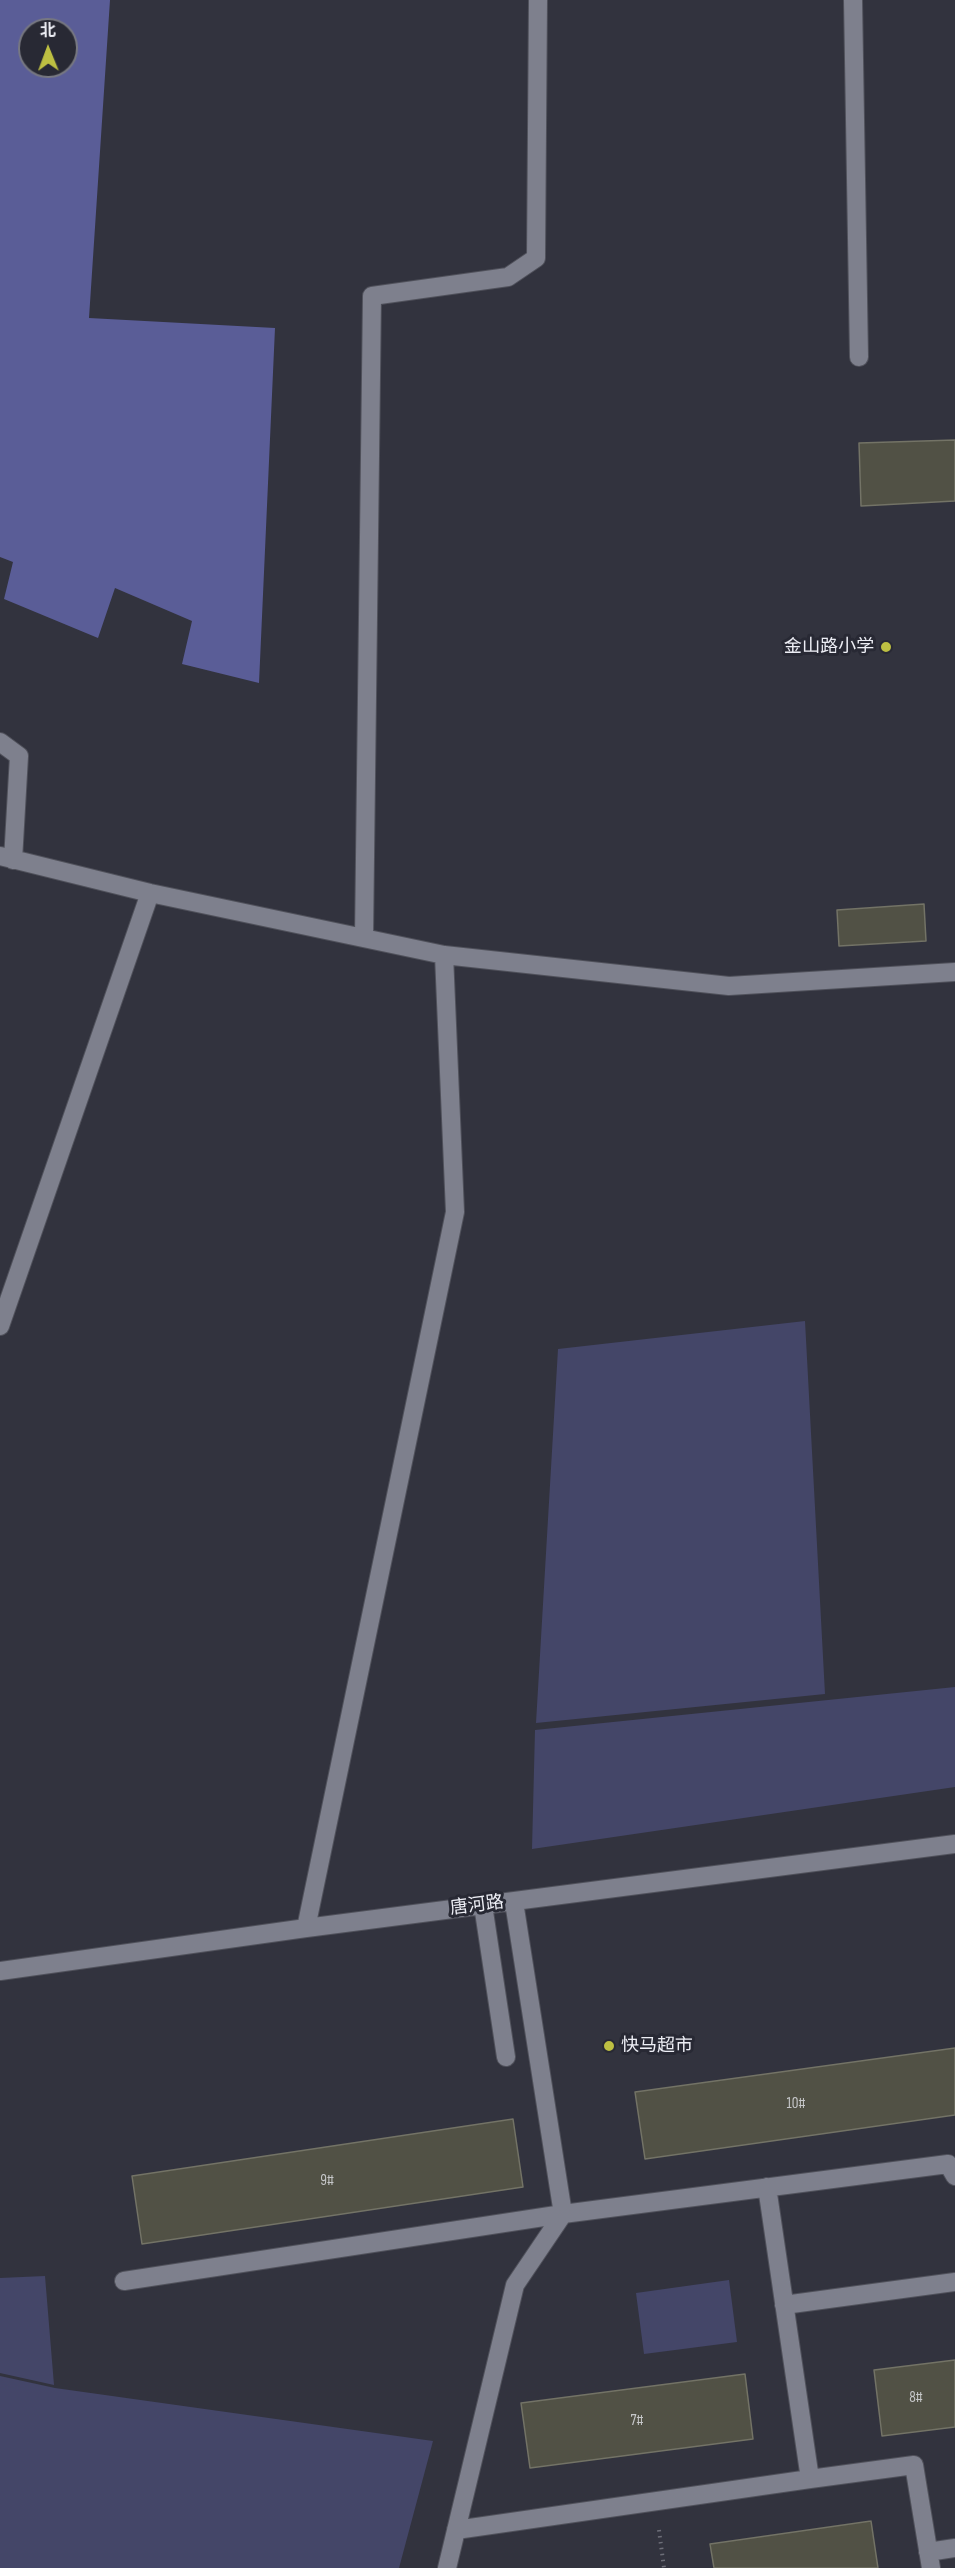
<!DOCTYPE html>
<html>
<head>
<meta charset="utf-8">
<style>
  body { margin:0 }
  #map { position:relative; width:955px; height:2568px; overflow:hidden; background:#32333e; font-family:"Sofia Sans Condensed","Noto Sans SC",sans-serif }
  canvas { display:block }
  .north { position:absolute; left:18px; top:18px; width:60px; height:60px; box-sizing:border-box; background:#282934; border:2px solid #777881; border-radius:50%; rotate:359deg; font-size:16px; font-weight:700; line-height:24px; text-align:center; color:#edeef5 }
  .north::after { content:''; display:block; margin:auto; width:21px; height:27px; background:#bdbf42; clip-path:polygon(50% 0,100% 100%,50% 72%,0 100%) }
</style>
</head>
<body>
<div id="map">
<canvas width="955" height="2568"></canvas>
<div class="north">北</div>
</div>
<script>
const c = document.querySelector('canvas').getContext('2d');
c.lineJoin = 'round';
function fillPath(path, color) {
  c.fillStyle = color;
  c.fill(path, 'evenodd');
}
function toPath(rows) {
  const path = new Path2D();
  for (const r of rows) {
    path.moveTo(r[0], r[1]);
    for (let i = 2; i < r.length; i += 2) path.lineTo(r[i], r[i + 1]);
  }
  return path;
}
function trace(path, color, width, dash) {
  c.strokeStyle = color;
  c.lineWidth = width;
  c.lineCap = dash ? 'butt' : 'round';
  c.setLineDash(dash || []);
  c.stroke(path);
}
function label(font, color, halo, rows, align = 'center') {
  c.font = font + ' "Sofia Sans Condensed","Noto Sans SC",sans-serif';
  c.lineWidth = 6;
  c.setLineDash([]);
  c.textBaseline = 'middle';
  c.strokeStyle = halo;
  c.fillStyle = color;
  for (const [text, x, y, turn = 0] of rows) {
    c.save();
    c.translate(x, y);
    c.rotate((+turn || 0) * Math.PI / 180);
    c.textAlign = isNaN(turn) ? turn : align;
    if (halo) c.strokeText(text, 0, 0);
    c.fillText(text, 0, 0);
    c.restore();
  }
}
fillPath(toPath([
  [805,1321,825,1694,536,1723,558,1349],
  [955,1687,955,1787,532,1849,535,1730],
  [45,2276,54,2385,0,2373,0,2278],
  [729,2280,737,2342,644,2354,636,2293],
  [0,2376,55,2388,433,2441,399,2568,0,2568]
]), '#444668');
fillPath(toPath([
  [0,0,110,0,89,318,275,328,259,683,182,664,192,621,115,588,98,638,4,599,13,562,0,557],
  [30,30,66,30,66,66,30,66]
]), '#5a5d97');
const building = toPath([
  [955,440,955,501,861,506,859,443,955,440],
  [924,904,926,941,839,946,837,910,924,904],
  [955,2048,955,2115,645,2159,635,2092,955,2048],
  [513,2119,523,2187,142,2244,132,2176,513,2119],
  [955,2360,955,2427,882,2436,874,2370,955,2360],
  [745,2374,753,2439,530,2468,521,2403,745,2374],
  [871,2521,878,2568,714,2568,710,2544,871,2521]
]);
fillPath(building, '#515145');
trace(building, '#737366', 1.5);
const minor = toPath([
  [853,0,859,357],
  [0,742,19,756,13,860],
  [0,856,150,893,444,955,729,986,955,972],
  [364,937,372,296,508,277,536,258,538,0],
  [0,1326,150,893],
  [483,1905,506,2057],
  [306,1928,455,1212,444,955],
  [0,1971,306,1928,955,1844],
  [767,2187,810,2479,914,2465,931,2568],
  [124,2281,563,2214,514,1902],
  [784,2305,955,2282],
  [456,2530,810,2479],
  [928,2552,955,2548],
  [447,2568,515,2285,563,2214,948,2164,955,2176]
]);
trace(minor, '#50515b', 20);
trace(toPath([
  [659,2530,664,2568]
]), '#6d6e78', 4, [1.5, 4.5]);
trace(minor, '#7e808d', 18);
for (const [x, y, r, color] of [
  [886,647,6,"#bdbf42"],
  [609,2046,6,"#bdbf42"]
]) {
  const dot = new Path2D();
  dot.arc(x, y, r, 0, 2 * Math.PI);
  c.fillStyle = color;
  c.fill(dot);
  trace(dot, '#282934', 2);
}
label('15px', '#c6c7c9', null, [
  ["10#",796,2104],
  ["9#",327,2181],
  ["8#",916,2398],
  ["7#",637,2421]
]);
label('18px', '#edeef5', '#282934', [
  ["金山路小学",874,647],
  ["快马超市",621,2046,"left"]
], 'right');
label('18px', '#edeef5', '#282934', [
  ["唐河路",477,1906,-7]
]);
</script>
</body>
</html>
